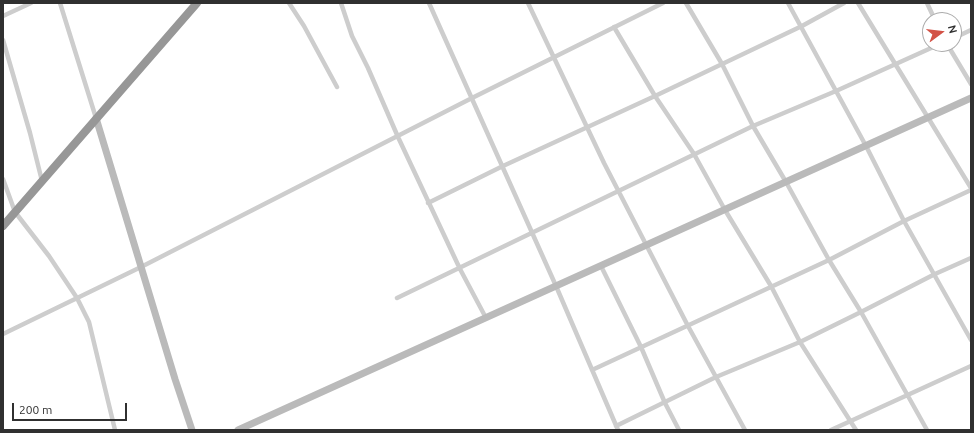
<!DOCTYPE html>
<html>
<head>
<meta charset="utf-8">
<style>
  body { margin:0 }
  #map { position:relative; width:974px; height:433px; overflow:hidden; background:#fff; font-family:Ubuntu,sans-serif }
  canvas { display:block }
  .frame { position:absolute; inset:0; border:4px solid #303030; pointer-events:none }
  .north { position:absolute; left:922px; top:12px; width:40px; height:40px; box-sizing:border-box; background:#fff; border:1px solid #acacac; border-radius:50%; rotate:75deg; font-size:11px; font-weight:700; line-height:16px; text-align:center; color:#303030 }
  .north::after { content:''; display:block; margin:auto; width:14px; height:18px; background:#d35246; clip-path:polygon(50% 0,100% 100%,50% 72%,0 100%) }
  .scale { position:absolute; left:12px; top:403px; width:115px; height:18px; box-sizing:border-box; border:2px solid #303030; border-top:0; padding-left:5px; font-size:12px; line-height:14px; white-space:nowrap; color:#303030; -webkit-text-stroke:3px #fff; paint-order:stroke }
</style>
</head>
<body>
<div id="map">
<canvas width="974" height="433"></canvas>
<div class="frame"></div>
<div class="north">N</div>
<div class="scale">200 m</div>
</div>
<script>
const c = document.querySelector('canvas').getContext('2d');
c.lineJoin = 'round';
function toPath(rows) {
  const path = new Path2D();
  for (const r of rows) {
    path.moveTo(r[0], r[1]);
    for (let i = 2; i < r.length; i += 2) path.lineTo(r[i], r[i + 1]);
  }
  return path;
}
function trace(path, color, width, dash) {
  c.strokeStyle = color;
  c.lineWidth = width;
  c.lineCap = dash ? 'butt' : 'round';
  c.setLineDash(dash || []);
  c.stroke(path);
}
trace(toPath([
  [60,3,96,118],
  [289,3,304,26,337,87],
  [341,3,352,36,368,68,398,137,460,269,486,318],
  [429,3,556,286,618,430],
  [528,3,604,163,688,326,745,430],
  [686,3,722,64,753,126,786,182,829,260,861,312,927,430],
  [788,3,866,146,904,221,971,340],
  [858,3,971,188],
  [927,3,935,20],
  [3,16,31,3],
  [614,27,655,96,694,154,725,210,771,286,800,342,856,430],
  [954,38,971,30],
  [3,40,30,133,42,181],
  [947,44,971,84],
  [3,179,15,212,49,256,77,298,89,322,115,430],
  [428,203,503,166,655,96,802,26,844,3],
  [601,266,641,347,665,403,679,430],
  [397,298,753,126,836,91,940,44],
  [3,334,141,267,472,98,663,3],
  [592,370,829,260,904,221,971,190],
  [616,426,716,377,800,342,861,312,935,274,971,258],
  [831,430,971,366]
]), '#cdcdcd', 4.5);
trace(toPath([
  [96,118,175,379,192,430],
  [238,430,971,98]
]), '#bababa', 7);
trace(toPath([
  [3,226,197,3]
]), '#979797', 8);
</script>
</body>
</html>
